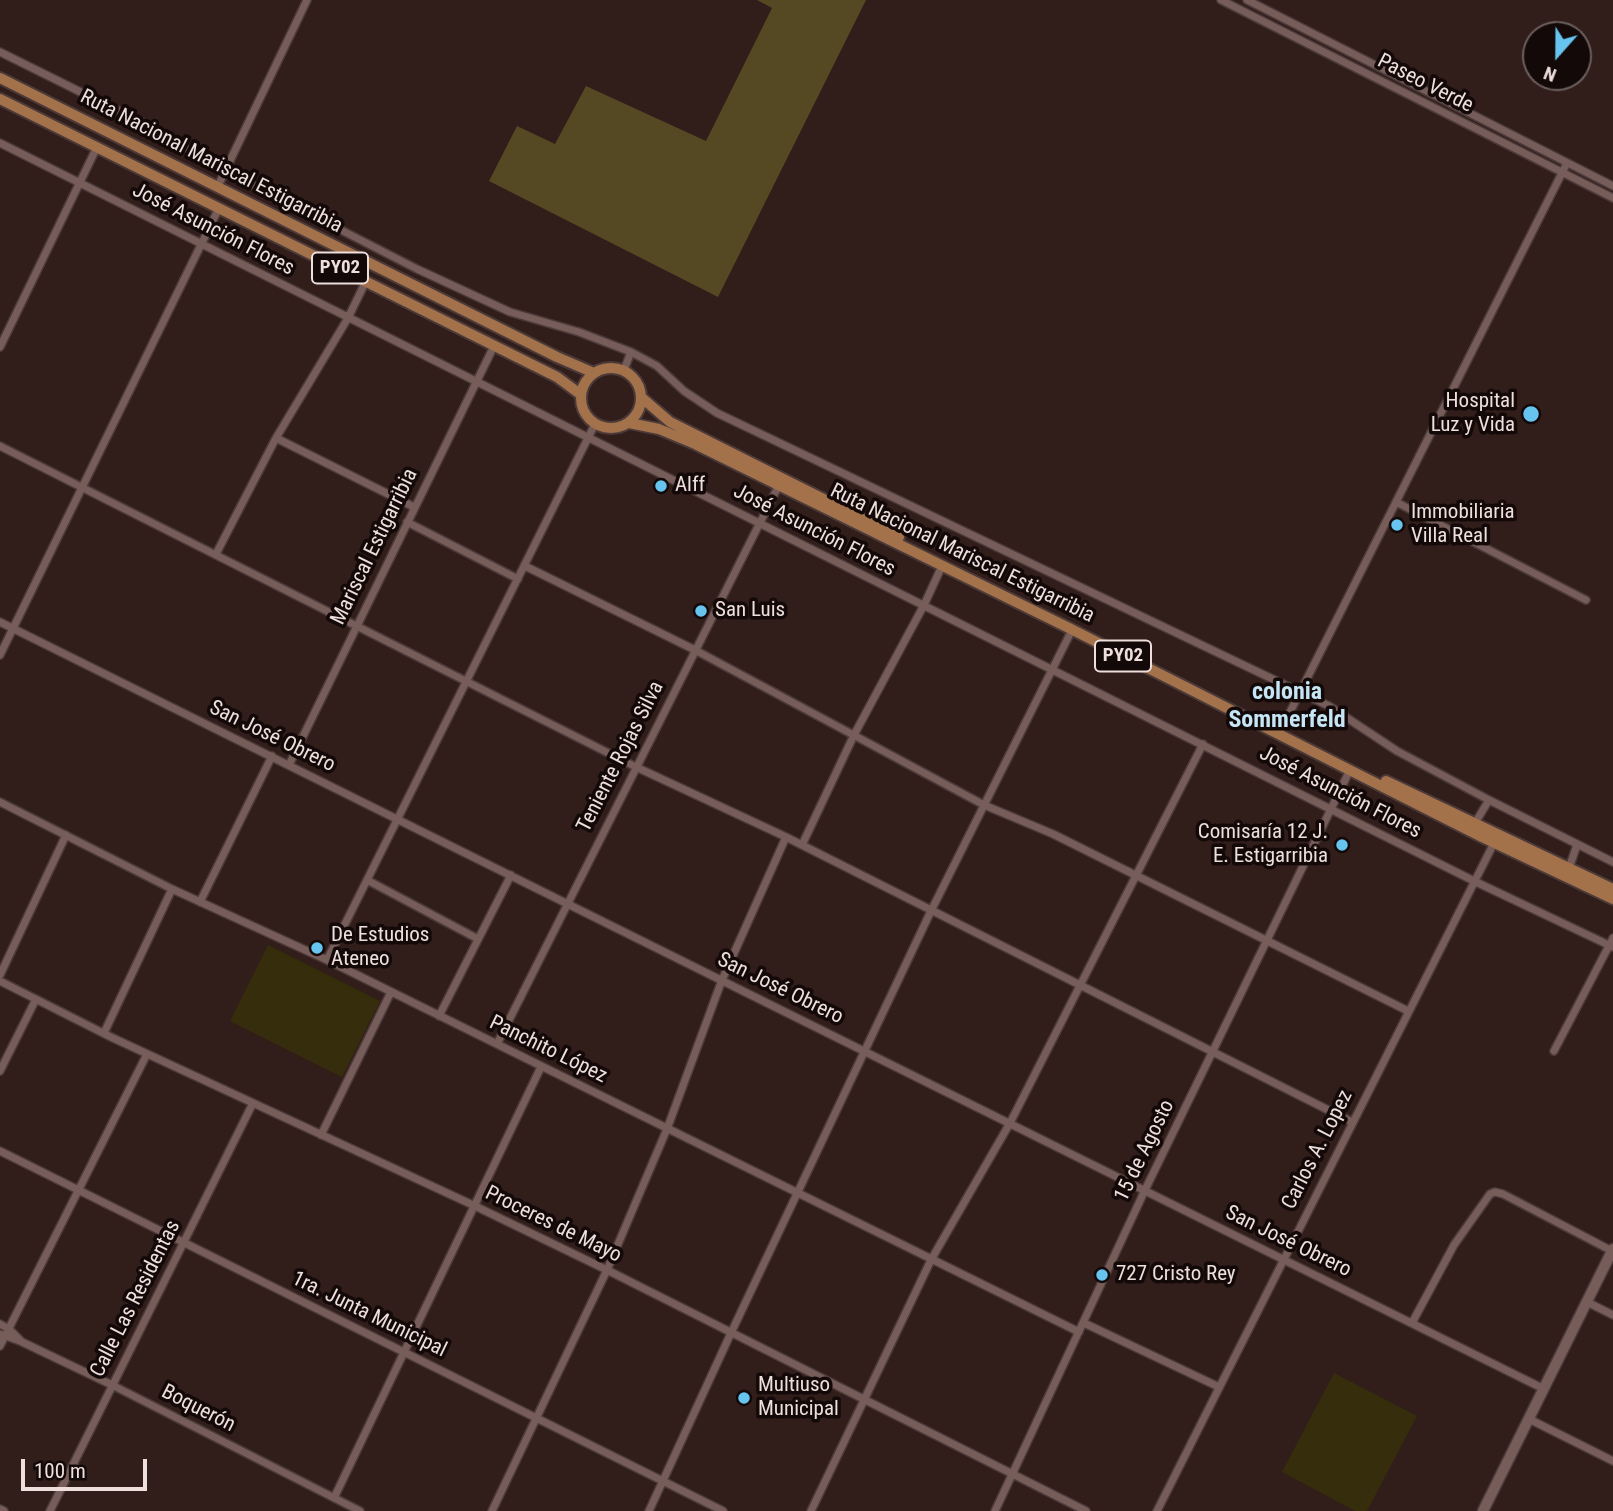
<!DOCTYPE html>
<html>
<head>
<meta charset="utf-8">
<style>
  body { margin:0 }
  #map { position:relative; width:1613px; height:1511px; overflow:hidden; background:#311d1a; font-family:"Roboto Condensed",sans-serif }
  canvas { display:block }
  .north { position:absolute; left:1522px; top:21px; width:70px; height:70px; box-sizing:border-box; background:#120908; border:2px solid #6a5f5d; border-radius:50%; rotate:201deg; font-size:19px; font-weight:700; line-height:28px; text-align:center; color:#eedfdd }
  .north::after { content:''; display:block; margin:auto; width:24px; height:32px; background:#66c4ef; clip-path:polygon(50% 0,100% 100%,50% 72%,0 100%) }
  .scale { position:absolute; left:21px; top:1459px; width:126px; height:32px; box-sizing:border-box; border:4px solid #eedfdd; border-top:0; padding-left:9px; font-size:21px; line-height:24px; white-space:nowrap; color:#eedfdd; -webkit-text-stroke:5px #120908; paint-order:stroke }
</style>
</head>
<body>
<div id="map">
<canvas width="1613" height="1511"></canvas>
<div class="north">N</div>
<div class="scale">100 m</div>
</div>
<script>
const c = document.querySelector('canvas').getContext('2d');
c.lineJoin = 'round';
function fillPath(path, color) {
  c.fillStyle = color;
  c.fill(path, 'evenodd');
}
function toPath(rows) {
  const path = new Path2D();
  for (const r of rows) {
    if (r.length === 3) {
      path.moveTo(r[0] + r[2], r[1]);
      path.arc(r[0], r[1], r[2], 0, 2 * Math.PI);
      continue;
    }
    path.moveTo(r[0], r[1]);
    for (let i = 2; i < r.length; i += 2) path.lineTo(r[i], r[i + 1]);
  }
  return path;
}
function trace(path, color, width, dash) {
  c.strokeStyle = color;
  c.lineWidth = width;
  c.lineCap = dash ? 'butt' : 'round';
  c.setLineDash(dash || []);
  c.stroke(path);
}
function label(font, color, halo, rows, align = 'center') {
  c.font = font + ' "Roboto Condensed",sans-serif';
  c.lineWidth = 7;
  c.setLineDash([]);
  c.textBaseline = 'middle';
  c.strokeStyle = halo;
  c.fillStyle = color;
  for (const [text, x, y, turn = 0] of rows) {
    c.save();
    c.translate(x, y);
    c.rotate((+turn || 0) * Math.PI / 180);
    c.textAlign = isNaN(turn) ? turn : align;
    if (halo) c.strokeText(text, 0, 0);
    c.fillText(text, 0, 0);
    c.restore();
  }
}
fillPath(toPath([
  [268,945,380,1001,342,1077,230,1021],
  [1334,1373,1417,1416,1367,1511,1355,1511,1282,1472]
]), '#362d0d');
fillPath(toPath([
  [757,0,866,0,718,297,489,181,517,126,555,144,586,86,706,141,772,8]
]), '#554923');
const minor = toPath([
  [1221,0,1613,198],
  [1247,0,1613,186],
  [0,52,141,122,224,170,417,269,510,312,579,332,631,352,657,366,684,391,717,413,1329,706,1397,751,1489,800,1475,823],
  [0,143,1474,881,1613,947],
  [218,186,307,0],
  [0,347,97,147],
  [624,370,631,352],
  [276,438,414,507],
  [0,446,636,767,786,837,1352,1122],
  [1396,502,1586,600],
  [407,522,518,579],
  [216,554,276,438,348,318,366,281],
  [525,566,695,650,984,805,1053,834,1408,1011],
  [0,622,1544,1389],
  [0,655,219,208],
  [1282,728,1567,163],
  [289,765,494,346],
  [1489,800,1613,862],
  [0,802,172,889,327,960,1079,1332],
  [802,845,854,735,924,605,942,566],
  [1569,868,1577,845],
  [367,880,478,939],
  [200,902,272,756],
  [327,960,595,424],
  [0,975,66,835],
  [0,981,113,1038,475,1206,607,1270,1086,1511],
  [439,1016,511,875],
  [104,1033,172,889],
  [497,1044,779,485],
  [1554,1051,1613,938],
  [0,1071,36,999],
  [321,1135,391,992],
  [0,1151,723,1511],
  [1587,1302,1613,1315],
  [1084,1323,1219,1387],
  [1412,1323,1454,1245,1490,1194,1495,1192,1503,1194,1612,1251],
  [0,1324,9,1329,20,1340],
  [0,1334,20,1341,112,1385,360,1511],
  [0,1346,147,1054],
  [1529,1419,1613,1461],
  [334,1498,541,1067],
  [0,1509,4,1511],
  [50,1511,253,1103],
  [492,1511,607,1270,667,1129,722,980,786,837],
  [649,1511,731,1333,931,911,1072,630],
  [811,1511,931,1260,1010,1123,1203,744],
  [995,1511,1145,1190,1350,770],
  [1157,1511,1494,843]
]);
const secondary = toPath([
  [1483,1511,1613,1249]
]);
const trunk = toPath([
  [0,78,557,357,594,373],
  [0,99,557,377,580,394],
  [611,398,30],
  [641,397,670,422,899,537],
  [629,423,659,429,695,444,1069,628,1482,837,1613,899],
  [1386,781,1613,889]
]);
trace(minor, '#4b3a39', 10);
trace(secondary, '#4b3a39', 13);
trace(trunk, '#4b3a39', 14);
trace(minor, '#765d59', 7);
trace(secondary, '#765d59', 10);
trace(trunk, '#a4724a', 10);
for (const [x, y, r, color] of [
  [1531,414,9,"#66c4ef"],
  [661,486,7,"#66c4ef"],
  [1397,525,7,"#66c4ef"],
  [701,611,7,"#66c4ef"],
  [1342,845,7,"#66c4ef"],
  [317,948,7,"#66c4ef"],
  [1102,1275,7,"#66c4ef"],
  [744,1398,7,"#66c4ef"]
]) {
  const dot = new Path2D();
  dot.arc(x, y, r, 0, 2 * Math.PI);
  c.fillStyle = color;
  c.fill(dot);
  trace(dot, '#120908', 2.5);
}
for (const [x, y, w] of [
  [340,268,56],
  [1123,656,56]
]) {
  const box = new Path2D();
  box.roundRect(x - w / 2, y - 15.5, w, 31, 5);
  c.fillStyle = '#120908';
  c.fill(box);
  trace(box, '#eedfdd', 2);
}
label('bold 19px', '#eedfdd', null, [
  ["PY02",340,268],
  ["PY02",1123,656]
]);
label('21px', '#eedfdd', '#120908', [
  ["Paseo Verde",1425,84,27],
  ["Ruta Nacional Mariscal Estigarribia",211,162,27],
  ["José Asunción Flores",213,230,27],
  ["José Asunción Flores",814,531,27],
  ["Mariscal Estigarribia",375,547,-64],
  ["Ruta Nacional Mariscal Estigarribia",962,554,26],
  ["San José Obrero",272,737,26],
  ["Teniente Rojas Silva",621,757,-63],
  ["José Asunción Flores",1340,793,27],
  ["San José Obrero",780,989,26],
  ["Panchito López",548,1050,26],
  ["Carlos A. Lopez",1318,1150,-63],
  ["15 de Agosto",1145,1151,-64],
  ["Proceres de Mayo",553,1225,26],
  ["San José Obrero",1288,1242,26],
  ["Calle Las Residentas",136,1299,-63],
  ["1ra. Junta Municipal",369,1315,26],
  ["Boquerón",198,1409,27]
]);
label('21px', '#eedfdd', '#120908', [
  ["Hospital",1515,402,"right"],
  ["Luz y Vida",1515,426,"right"],
  ["Alff",675,486],
  ["Immobiliaria",1411,513],
  ["Villa Real",1411,537],
  ["San Luis",715,611],
  ["Comisaría 12 J.",1328,833,"right"],
  ["E. Estigarribia",1328,857,"right"],
  ["De Estudios",331,936],
  ["Ateneo",331,960],
  ["727 Cristo Rey",1116,1275],
  ["Multiuso",758,1386],
  ["Municipal",758,1410]
], 'left');
label('bold 24px', '#c6e5f5', '#120908', [
  ["colonia",1287,693],
  ["Sommerfeld",1287,721]
]);
</script>
</body>
</html>
